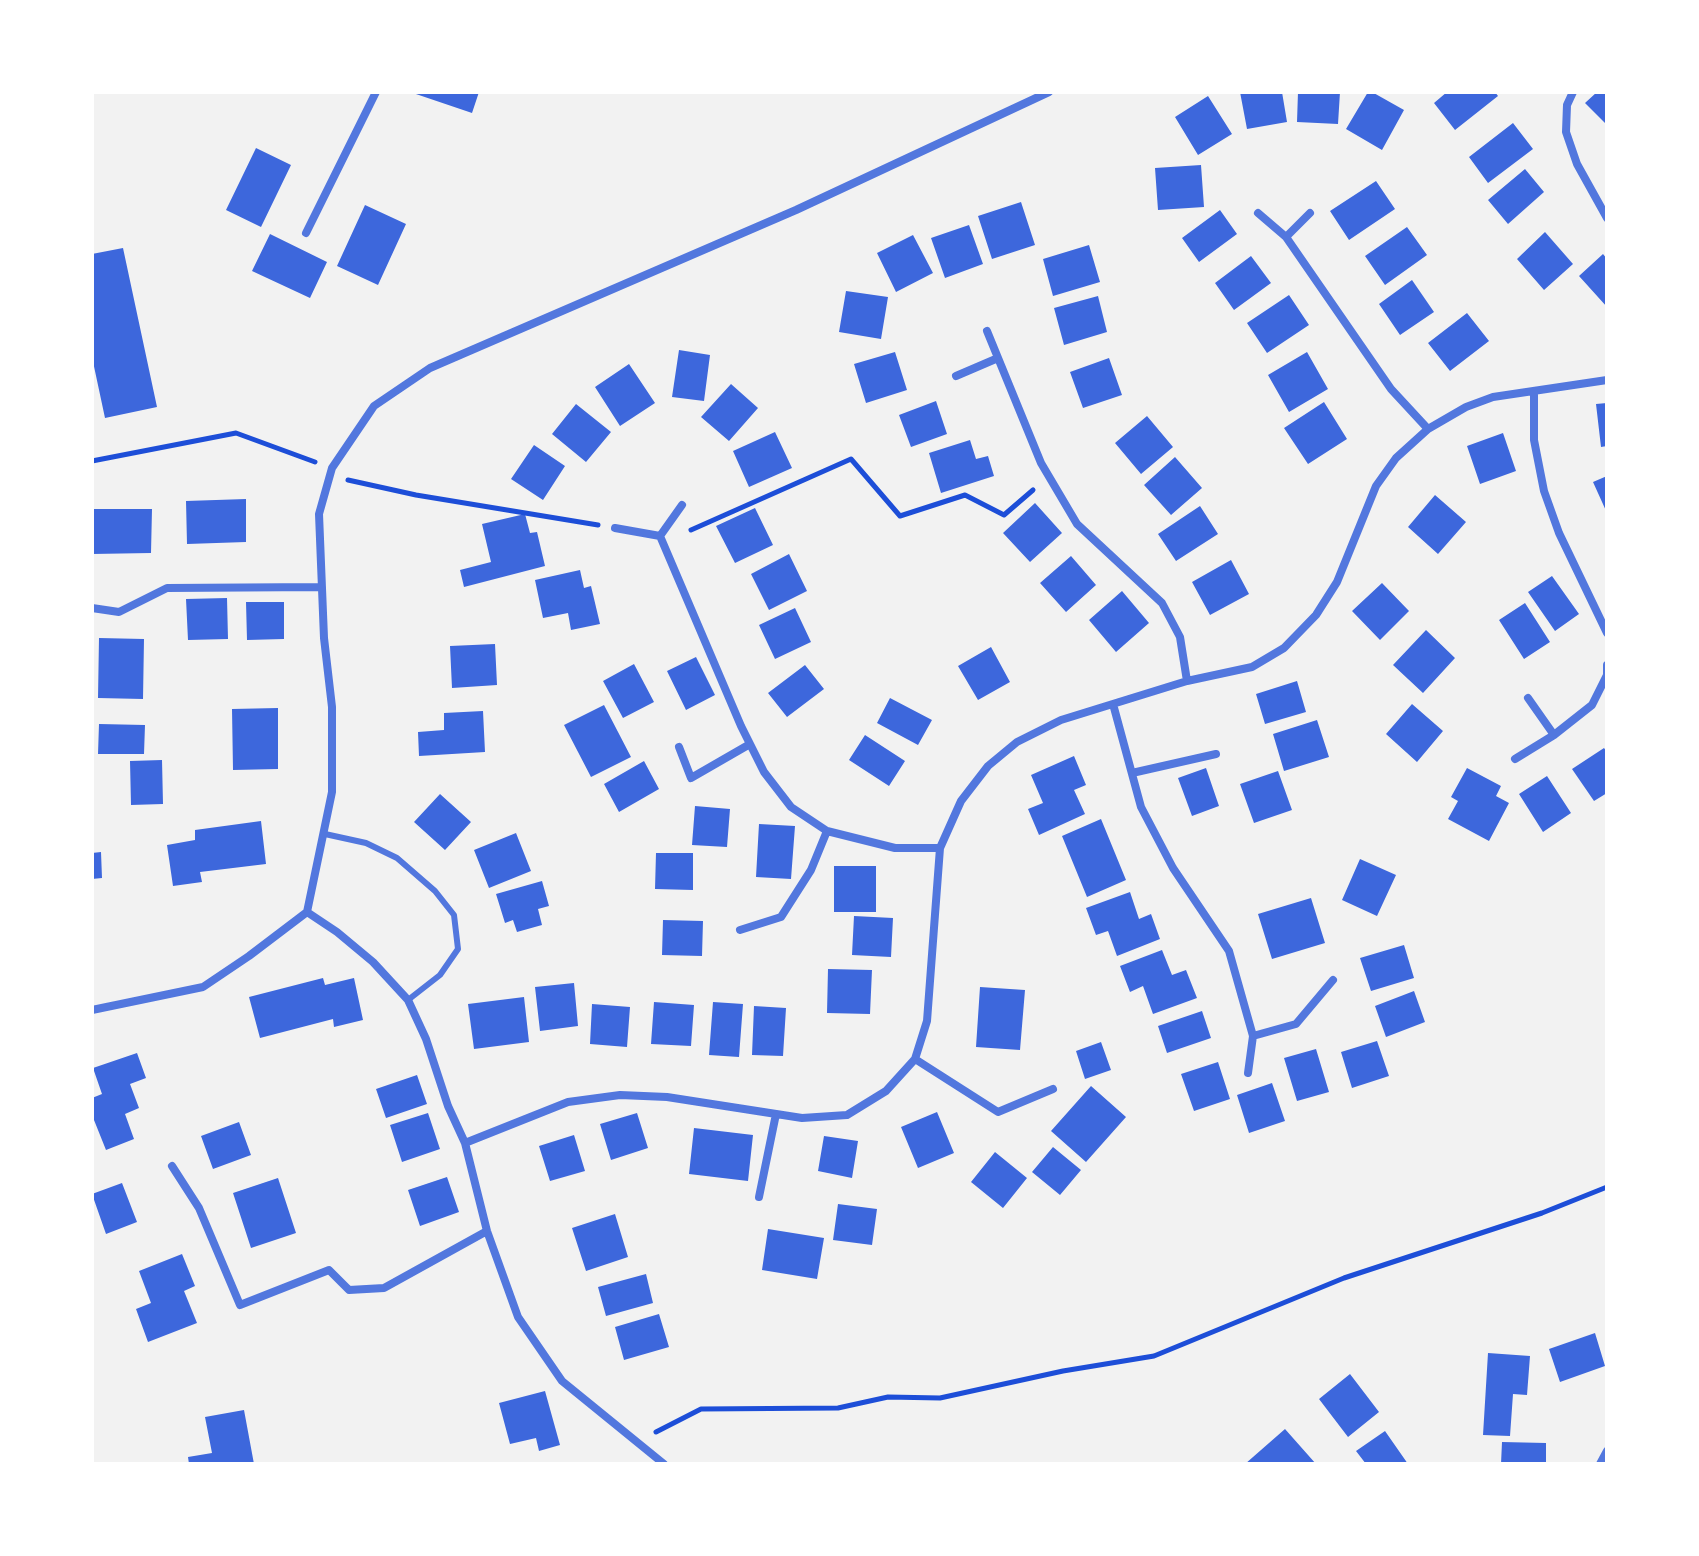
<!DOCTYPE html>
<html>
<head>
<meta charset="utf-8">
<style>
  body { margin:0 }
  #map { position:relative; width:1699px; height:1556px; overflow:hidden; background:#f2f2f2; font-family:"Work Sans",sans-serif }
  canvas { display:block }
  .frame { position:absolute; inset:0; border:94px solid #fff; pointer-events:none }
</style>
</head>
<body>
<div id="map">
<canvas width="1699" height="1556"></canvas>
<div class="frame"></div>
</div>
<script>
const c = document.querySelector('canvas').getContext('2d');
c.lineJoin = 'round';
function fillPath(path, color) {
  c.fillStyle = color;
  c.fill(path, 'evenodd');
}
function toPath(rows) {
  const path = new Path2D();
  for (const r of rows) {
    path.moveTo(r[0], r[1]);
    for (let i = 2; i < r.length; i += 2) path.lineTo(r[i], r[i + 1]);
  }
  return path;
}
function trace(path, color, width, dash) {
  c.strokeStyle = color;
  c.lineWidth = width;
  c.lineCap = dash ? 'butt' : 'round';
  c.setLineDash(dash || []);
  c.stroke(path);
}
fillPath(toPath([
  [410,92,479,92,472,113],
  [1240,92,1282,92,1287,122,1247,129],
  [1298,92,1340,92,1338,124,1297,122],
  [1368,92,1372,92,1404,110,1382,150,1346,129],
  [1447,92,1495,92,1498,96,1455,130,1434,103],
  [1597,92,1607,92,1607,125,1585,103],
  [1208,96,1232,134,1198,155,1175,117],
  [1513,123,1533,149,1488,183,1469,157],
  [256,148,291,165,261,227,226,210],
  [1201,165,1204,207,1158,210,1155,168],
  [1525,169,1544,192,1508,224,1488,200],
  [1376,181,1395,209,1349,240,1330,211],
  [1021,202,1035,245,992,259,978,216],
  [365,205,406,224,378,285,337,266],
  [1220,210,1237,234,1199,262,1182,238],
  [969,225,983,264,945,278,931,238],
  [1407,227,1427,255,1385,285,1365,256],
  [1545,232,1573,264,1544,290,1517,259],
  [270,234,327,262,310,298,252,271],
  [913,235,933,273,896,292,877,253],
  [1089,245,1100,282,1053,296,1043,259],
  [123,248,157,407,105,418,92,357,92,254],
  [1603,254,1607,259,1607,307,1579,276],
  [1251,256,1271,283,1234,310,1215,283],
  [1412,280,1434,312,1400,335,1379,304],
  [846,291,888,297,881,339,839,332],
  [1289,295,1309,325,1267,353,1247,323],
  [1098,296,1107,332,1064,345,1054,308],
  [1467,313,1489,341,1450,371,1428,343],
  [679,350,710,355,704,401,672,397],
  [895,352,907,390,866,403,854,364],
  [1307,352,1328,389,1289,412,1268,375],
  [1109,358,1122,395,1083,408,1070,372],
  [629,364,655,403,620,426,595,387],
  [731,384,758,408,729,441,701,417],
  [936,401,947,434,911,447,899,415],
  [1324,402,1347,439,1308,464,1284,428],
  [1607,403,1607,446,1601,447,1596,404],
  [576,404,611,432,586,462,552,434],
  [1147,416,1173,447,1141,474,1115,443],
  [775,432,792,468,749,487,733,451],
  [1503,433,1516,471,1480,484,1467,446],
  [970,440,976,459,988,456,994,476,941,493,929,453],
  [534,445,565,466,543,500,511,479],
  [1175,457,1202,488,1171,515,1144,485],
  [1607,476,1607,513,1593,482],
  [1435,495,1466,522,1438,554,1408,527],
  [246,499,246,542,187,544,186,501],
  [1035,503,1062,533,1030,562,1003,533],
  [1200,506,1218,534,1176,561,1158,534],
  [755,508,773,545,735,563,716,526],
  [92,509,152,509,151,553,92,554],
  [525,514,530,533,537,532,545,566,464,587,460,570,491,562,482,524],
  [789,554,807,591,769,610,751,574],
  [1071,556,1096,585,1066,612,1040,583],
  [1231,560,1249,594,1210,615,1192,582],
  [580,570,584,588,591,586,600,624,571,630,568,613,543,618,535,580],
  [1552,576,1579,614,1555,631,1528,592],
  [1382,583,1409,611,1380,640,1352,611],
  [1122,591,1149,623,1116,652,1089,620],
  [227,598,228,639,188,640,186,599],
  [246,602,284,602,284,639,247,640],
  [1525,603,1550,642,1524,659,1499,620],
  [795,608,811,642,775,659,759,625],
  [1426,630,1455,658,1423,693,1393,665],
  [99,638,144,639,143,699,98,698],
  [495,644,497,685,452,688,450,646],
  [991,647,1010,682,978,700,958,666],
  [696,657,715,695,686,710,667,671],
  [634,664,654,702,623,718,603,681],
  [805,665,824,689,787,717,768,693],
  [1297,681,1306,712,1265,724,1256,694],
  [890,698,932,720,918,745,877,723],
  [1412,704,1443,731,1417,762,1386,734],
  [604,705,631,757,591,777,564,725],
  [278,708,278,769,233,770,232,709],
  [483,711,485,752,419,756,418,732,444,730,444,713],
  [1317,720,1329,757,1284,771,1273,734],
  [99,724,145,725,144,754,98,754],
  [865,735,905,761,889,786,849,760],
  [1604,748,1607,752,1607,793,1594,801,1572,769],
  [1074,756,1086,785,1074,790,1085,814,1039,835,1028,809,1043,803,1031,775],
  [162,760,163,804,131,805,130,761],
  [644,761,659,789,619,812,604,784],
  [1206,768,1219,806,1192,816,1178,778],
  [1467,768,1501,786,1496,796,1509,803,1489,841,1448,819,1458,801,1451,797],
  [1278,771,1292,810,1254,823,1240,784],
  [1547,776,1571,813,1543,832,1519,794],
  [440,794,471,822,445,850,414,822],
  [695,806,730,809,727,847,692,845],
  [1101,819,1126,880,1087,897,1062,836],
  [261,821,266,864,200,872,202,882,173,886,167,845,195,840,195,830],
  [759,824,795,826,791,879,756,877],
  [516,833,531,871,489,888,474,850],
  [101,852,102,878,92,879,92,853],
  [656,853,693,853,693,890,655,889],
  [1360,859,1396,875,1377,916,1342,900],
  [834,866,876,866,876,912,834,912],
  [542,881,549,906,538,909,542,925,517,932,513,920,505,923,496,894],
  [1130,892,1139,919,1151,914,1160,939,1117,956,1108,931,1096,935,1086,908],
  [1311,898,1325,943,1272,959,1258,914],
  [854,916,893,918,891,957,852,955],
  [663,920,703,921,702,956,662,955],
  [1404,945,1414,978,1371,991,1360,958],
  [1162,950,1172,975,1186,970,1197,998,1153,1014,1143,986,1130,992,1120,966],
  [828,969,872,970,870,1014,827,1013],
  [323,978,325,985,354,978,363,1020,334,1027,333,1019,260,1038,249,997],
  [574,983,578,1026,540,1031,535,987],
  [980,987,1025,990,1020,1050,976,1047],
  [1414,991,1425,1022,1386,1037,1375,1006],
  [524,997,529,1042,474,1049,468,1004],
  [654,1002,694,1005,691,1046,651,1044],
  [713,1002,743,1004,739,1057,709,1055],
  [592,1004,630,1007,627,1047,590,1044],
  [754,1006,786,1008,783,1056,752,1055],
  [1202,1011,1211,1038,1167,1053,1158,1026],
  [1377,1041,1389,1076,1352,1088,1341,1052],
  [1101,1042,1111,1070,1085,1079,1076,1051],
  [1316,1049,1329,1092,1297,1101,1284,1058],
  [137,1053,146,1078,130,1084,139,1108,125,1114,134,1139,106,1150,92,1115,92,1098,102,1094,93,1068],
  [1218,1062,1230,1099,1194,1111,1181,1074],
  [417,1075,427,1104,386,1118,376,1089],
  [1272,1083,1285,1121,1249,1133,1237,1095],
  [1091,1086,1126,1117,1086,1162,1051,1131],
  [937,1112,954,1153,918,1168,901,1127],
  [428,1113,440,1149,402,1162,390,1125],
  [637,1113,648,1148,611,1160,600,1124],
  [239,1122,251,1155,213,1169,201,1136],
  [694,1128,753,1135,748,1181,689,1174],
  [574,1135,585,1171,550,1181,539,1146],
  [824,1136,858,1141,852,1178,818,1171],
  [1053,1147,1081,1170,1060,1195,1032,1172],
  [995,1152,1027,1178,1003,1208,971,1182],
  [447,1177,459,1212,420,1226,408,1190],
  [278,1178,296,1233,251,1248,233,1193],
  [122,1183,137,1222,106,1234,92,1194],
  [838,1204,877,1209,872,1245,833,1240],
  [615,1214,628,1257,586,1271,572,1228],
  [768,1229,824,1238,817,1279,762,1270],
  [182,1254,195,1286,184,1291,197,1323,148,1342,136,1309,151,1303,139,1271],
  [646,1274,653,1303,606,1316,598,1287],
  [659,1314,669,1347,624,1360,615,1327],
  [1595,1333,1605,1366,1560,1382,1549,1349],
  [1488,1353,1530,1356,1527,1395,1513,1394,1510,1436,1483,1435],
  [1350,1374,1379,1412,1348,1437,1319,1399],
  [545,1391,560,1445,539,1451,536,1438,510,1444,499,1403],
  [244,1410,254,1464,189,1464,188,1457,212,1453,205,1417],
  [1285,1429,1316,1464,1245,1464],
  [1385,1431,1408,1464,1366,1464,1356,1451],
  [1502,1442,1546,1443,1546,1464,1501,1464]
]), '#3d67dc');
trace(toPath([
  [92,461,236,433,315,462],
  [348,480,416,495,598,525],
  [691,530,851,459,900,516,965,495,1004,515,1033,490],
  [656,1432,701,1409,838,1408,888,1397,940,1398,1063,1371,1154,1356,1344,1278,1542,1213,1607,1187]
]), '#1d4ed8', 5);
trace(toPath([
  [325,834,366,843,397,858,435,891,454,915,458,949,440,975,408,1000]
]), '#5277de', 6);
trace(toPath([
  [1573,92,1567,105,1566,132,1577,164,1607,218],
  [1258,213,1286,237,1391,389,1428,429],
  [306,233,376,92],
  [1286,237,1310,213],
  [987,331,1041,463,1077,524,1162,603,1180,637,1187,681],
  [956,376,998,358],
  [1534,393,1534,440,1544,491,1559,533,1607,633],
  [615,528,660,536],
  [660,536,741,726,764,772,791,807,827,831,895,848,940,848],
  [660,536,682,505],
  [92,608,119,612,167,588,321,587],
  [1528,698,1554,735],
  [1113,704,1141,807,1173,868,1229,951,1253,1036,1248,1073],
  [679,747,691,778,750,744],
  [1515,759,1554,735,1592,705,1607,675,1607,665],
  [1132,773,1216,754],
  [307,912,337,932,373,962,408,1000,426,1039,448,1106,465,1143,487,1231,518,1317,562,1381,664,1464],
  [740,930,781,917,811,870,827,831],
  [92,1010,203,987,249,956,307,912,332,792,332,707,324,638,319,514,332,468,374,406,430,368,796,210,1049,92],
  [1253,1036,1296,1024,1333,980],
  [915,1059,998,1112,1053,1089],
  [465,1143,568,1102,620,1095,667,1097,802,1118,847,1115,886,1091,915,1059,927,1021,940,848,961,801,988,766,1017,742,1061,720,1187,681,1252,667,1284,648,1316,615,1337,582,1376,486,1396,458,1428,429,1466,407,1493,397,1607,380],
  [172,1166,199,1208,240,1305,329,1270,349,1290,384,1288,487,1231],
  [759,1197,776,1114],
  [1600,1464,1607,1451]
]), '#5277de', 8);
</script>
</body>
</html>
